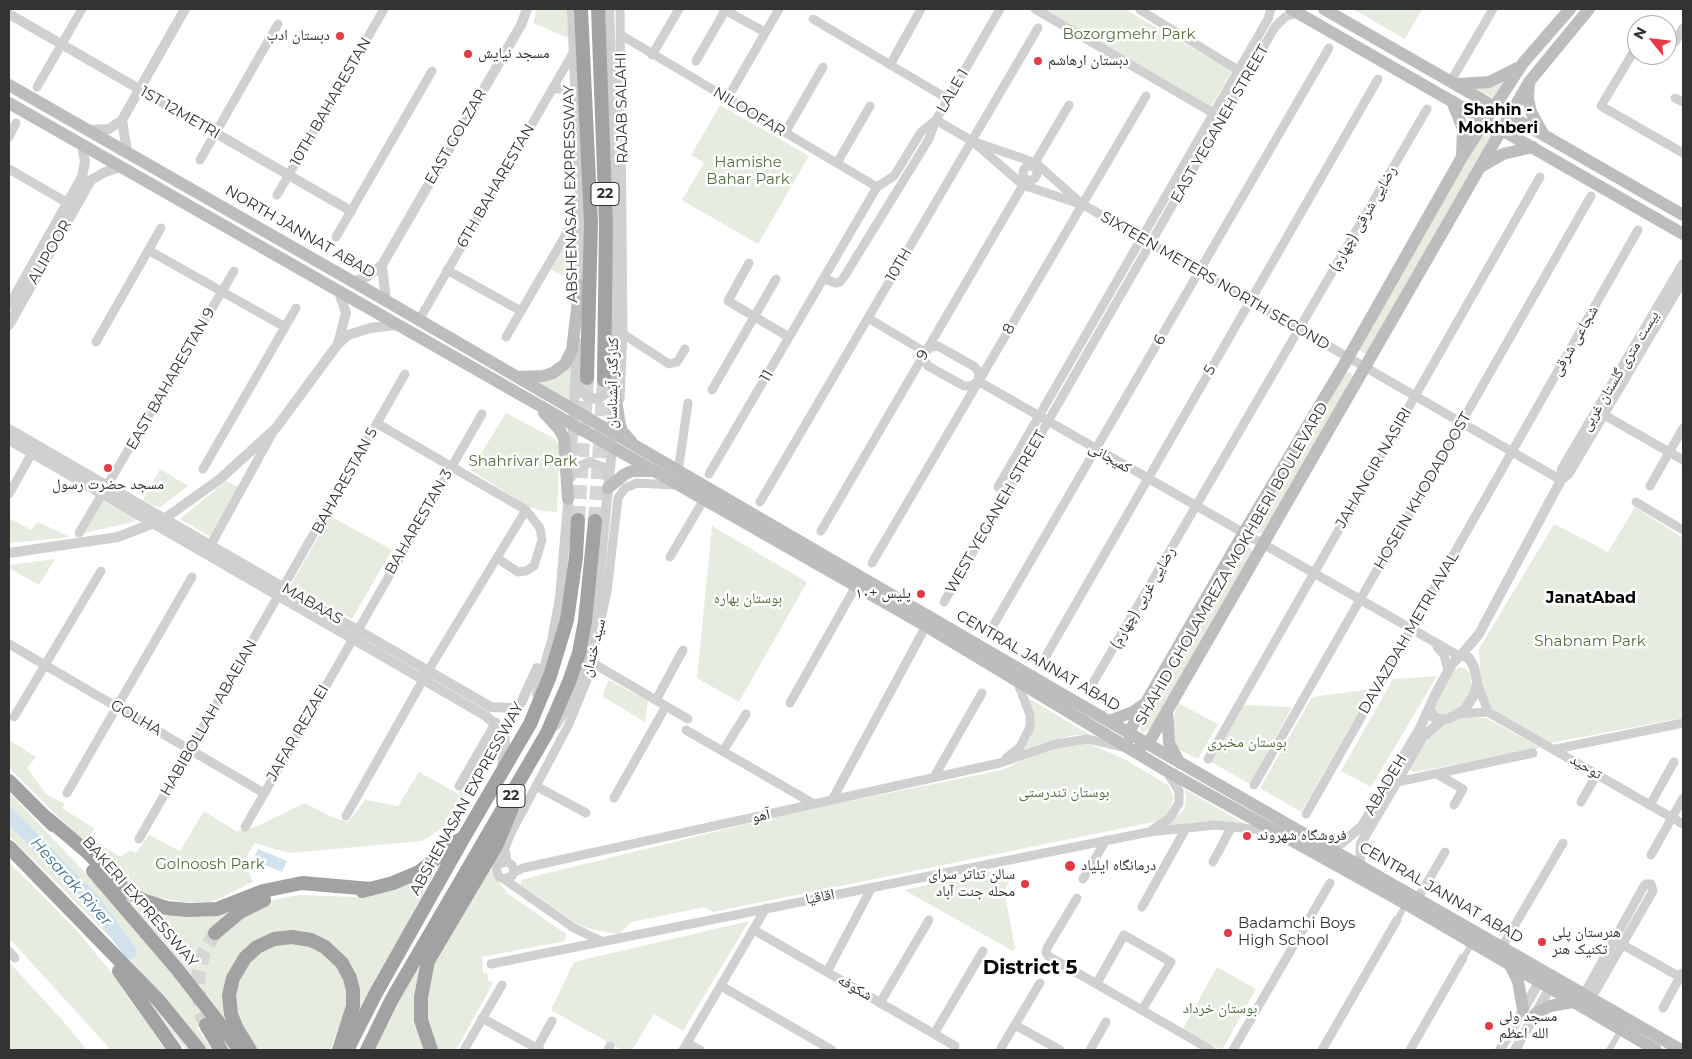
<!DOCTYPE html>
<html>
<head>
<meta charset="utf-8">
<style>
  body { margin:0 }
  #map { position:relative; width:1692px; height:1059px; overflow:hidden; background:#fff; font-family:Montserrat,sans-serif }
  canvas { display:block }
  .frame { position:absolute; inset:0; border:10px solid #333; pointer-events:none }
  .north { position:absolute; left:1627px; top:15px; width:50px; height:50px; box-sizing:border-box; background:#fff; border:1px solid #adadad; border-radius:50%; rotate:299deg; font-size:14px; font-weight:700; line-height:20px; text-align:center; color:#333 }
  .north::after { content:''; display:block; margin:auto; width:18px; height:22px; background:#e63946; clip-path:polygon(50% 0,100% 100%,50% 72%,0 100%) }
</style>
</head>
<body>
<div id="map">
<canvas width="1692" height="1059"></canvas>
<div class="frame"></div>
<div class="north">N</div>
</div>
<script>
const c = document.querySelector('canvas').getContext('2d');
c.lineJoin = 'round';
function fillPath(path, color) {
  c.fillStyle = color;
  c.fill(path, 'evenodd');
}
function toPath(rows) {
  const path = new Path2D();
  for (const r of rows) {
    if (r.length === 3) {
      path.moveTo(r[0] + r[2], r[1]);
      path.arc(r[0], r[1], r[2], 0, 2 * Math.PI);
      continue;
    }
    path.moveTo(r[0], r[1]);
    for (let i = 2; i < r.length; i += 2) path.lineTo(r[i], r[i + 1]);
  }
  return path;
}
function trace(path, color, width, dash) {
  c.strokeStyle = color;
  c.lineWidth = width;
  c.lineCap = dash ? 'butt' : 'round';
  c.setLineDash(dash || []);
  c.stroke(path);
}
function label(font, color, halo, rows, align = 'center') {
  c.font = font + ' Montserrat,"Noto Naskh Arabic",sans-serif';
  c.lineWidth = 5;
  c.setLineDash([]);
  c.textBaseline = 'middle';
  c.strokeStyle = halo;
  c.fillStyle = color;
  for (const [text, x, y, turn = 0] of rows) {
    c.save();
    c.translate(x, y);
    c.rotate((+turn || 0) * Math.PI / 180);
    c.textAlign = isNaN(turn) ? turn : align;
    if (halo) c.strokeText(text, 0, 0);
    c.fillText(text, 0, 0);
    c.restore();
  }
}
fillPath(toPath([
  [537,9,568,9,571,39,533,23],
  [1043,9,1129,9,1128,11,1232,71,1211,107],
  [1353,9,1422,9,1405,39],
  [1506,80,1494,98,1470,86],
  [720,105,809,156,758,244,682,200,704,163,691,155],
  [1488,131,1492,133,1492,137,1367,353,1363,353,1359,349,1431,221,1484,132],
  [570,236,568,278,548,268],
  [573,353,571,403,533,382],
  [1344,372,1351,373,1353,376,1265,532,1260,534,1255,531,1254,526],
  [506,413,555,439,560,446,557,512,541,511,527,506,471,470],
  [160,469,188,486,159,508,143,500],
  [226,481,238,487,211,537,180,519],
  [101,500,137,519,133,522,84,533],
  [1635,507,1683,538,1683,718,1550,743,1497,713,1488,705,1481,685,1479,649,1554,524,1608,552],
  [330,516,392,550,352,619,291,585],
  [9,518,31,530,38,522,70,537,9,543],
  [712,526,807,582,739,702,697,678],
  [1245,545,1249,545,1252,551,1150,729,1144,733,1140,731,1141,724,1242,547],
  [55,559,39,585,9,568,9,565],
  [1460,667,1467,670,1470,674,1471,692,1461,710,1437,717,1434,705,1453,672],
  [1437,676,1371,787,1341,771,1393,679],
  [609,680,648,701,645,722,602,696],
  [1372,689,1301,812,1260,788,1312,697],
  [1028,698,1097,739,1086,735,1076,735,1052,740,1020,751,1030,738,1034,723,1035,717],
  [1178,703,1218,724,1198,759,1178,749,1170,729],
  [1244,705,1292,707,1250,784,1211,762],
  [1460,717,1486,718,1541,748,1421,771,1413,772,1409,769,1436,727],
  [496,734,498,743,495,752,444,827,422,841,289,853,254,843,244,861,253,882,212,902,182,902,151,896,123,881,9,768,9,740,36,757,27,768,46,794,65,804,62,808,94,828,89,838,121,857,130,850,136,853,149,835,180,851,204,811,236,831,255,827,305,803,332,817,348,822,365,800,398,806,419,772,458,794],
  [1088,743,1126,760,1168,785,1174,797,1167,816,1158,821,713,912,705,907,632,922,619,934,594,930,579,925,521,885,521,880,524,879,791,813,1002,770,1047,749],
  [1184,789,1249,826,1215,821,1187,823,1163,829,1184,809,1186,795],
  [9,792,107,896,187,991,232,1050,228,1050,208,1020,197,1028,213,1050,208,1050,118,946,64,890,9,836],
  [9,862,77,931,125,989,169,1050,111,1050,9,938],
  [440,863,349,1031,352,1023,341,956,278,935,228,985,249,1050,111,881,169,912,266,893,298,889,267,895,227,928,263,904,277,899,299,895,356,897,382,892],
  [487,866,507,893,566,934,565,941,482,957,483,973,487,973,488,980,493,983,456,1050,434,1050,426,1023,426,979],
  [1003,869,1010,881,1005,889,1007,891,1005,895,1015,948,1013,951,904,890],
  [749,921,683,1031,654,1014,632,1050,622,1050,551,1010,574,962],
  [277,941,321,947,347,979,347,1006,330,1050,253,1050,250,1046,232,997,245,962],
  [430,943,422,968,428,1050,372,1050],
  [9,962,62,1020,87,1050,9,1050],
  [1217,967,1256,989,1222,1050,1183,1029],
  [134,986,155,1006,192,1050,186,1050]
]), '#e6ecdf');
fillPath(toPath([
  [258,849,287,861,282,872,253,860]
]), '#cfe2ee');
trace(toPath([
  [9,815,94,902,130,952]
]), '#cfe2ee', 14);
trace(toPath([
  [578,520,587,378],
  [595,521,604,380],
  [206,1025,200,1011,198,976,204,952,215,933]
]), '#d6d6d6', 14, [14, 7]);
trace(toPath([
  [1397,920,1406,904],
  [1463,958,1472,944],
  [1609,1050,1621,1030]
]), '#d0d0d0', 6);
trace(toPath([
  [620,9,623,334,620,399],
  [723,9,765,32],
  [1035,9,1213,113],
  [1140,10,1238,70],
  [813,19,948,99],
  [621,35,877,187],
  [1675,42,1683,28],
  [1634,51,1601,106,1683,153],
  [652,55,679,9],
  [696,61,726,9],
  [890,65,921,9],
  [1451,81,1493,9],
  [37,87,82,9],
  [552,89,564,89,574,99],
  [1675,98,1683,102],
  [727,99,779,9],
  [936,120,972,141,1036,163,1082,204,1561,480],
  [785,133,823,67],
  [9,137,16,123],
  [976,144,1023,185,1077,203],
  [200,160,278,24],
  [837,163,870,106],
  [1030,173,7],
  [1033,166,1069,105],
  [9,169,73,206],
  [277,195,384,9],
  [336,237,432,71],
  [148,250,285,327],
  [749,263,728,301,789,337],
  [447,270,521,311],
  [825,279,835,283,840,282,844,277,929,139,936,120,1000,9],
  [868,318,925,352],
  [419,320,573,53],
  [623,334,669,364,677,362,685,349],
  [506,337,569,229],
  [96,342,161,228],
  [938,346,975,367,979,373,978,381,971,386,964,386,928,366,924,359,925,352,931,347,938,346],
  [978,381,1459,656],
  [712,390,776,279],
  [1599,412,1683,460],
  [378,424,526,510,540,528,542,540,534,566,526,571,518,572,497,558],
  [203,469,296,308],
  [678,472,688,403],
  [709,474,877,187,894,176,921,132,936,120],
  [1650,486,1683,428],
  [998,487,1268,19,1271,9],
  [9,494,32,453],
  [760,502,1038,28],
  [1636,502,1683,530],
  [821,531,1026,180],
  [79,533,234,271],
  [208,550,273,432],
  [670,557,703,501],
  [872,563,1146,96],
  [944,602,1275,27,1285,17,1298,12],
  [990,631,1329,48],
  [9,644,264,793],
  [1437,647,1444,655,1448,671],
  [1043,661,1378,79],
  [591,662,688,719],
  [1477,682,1488,712],
  [1090,688,1427,109],
  [656,700,683,650],
  [790,703,856,586],
  [1458,714,1488,712,1683,824],
  [14,717,101,571],
  [686,730,814,804],
  [1556,749,1683,723],
  [723,751,746,714],
  [1006,758,1020,747,1030,727,1030,715,1017,681],
  [1208,759,1540,177],
  [1437,774,1463,789,1454,805],
  [934,777,982,693],
  [1397,782,1533,753],
  [1254,785,1591,196],
  [459,786,496,722],
  [536,786,586,813],
  [67,793,192,577],
  [614,798,666,706],
  [832,800,926,626],
  [1581,802,1597,774],
  [1650,805,1674,762],
  [1306,814,1638,230],
  [346,816,428,671,526,510],
  [245,827,482,414],
  [1153,829,1169,819,1179,803,1179,791,1169,775],
  [139,839,405,374],
  [505,850,507,862,512,865,514,871,512,876,504,879,499,877,496,869,499,864,507,862],
  [1651,855,1683,798],
  [1213,862,1232,826],
  [497,867,511,833,568,726,587,680,607,592,618,498,625,488,637,483,673,485],
  [513,873,523,868,1000,763,1055,744,1088,739,1121,747],
  [504,879,574,928,601,941],
  [1083,879,1106,840],
  [1077,898,1047,948,1046,952,1048,956,1211,1050],
  [1418,898,1445,852],
  [1142,907,1186,828],
  [754,930,955,1046],
  [1616,941,1680,977],
  [1502,947,1563,843],
  [9,951,15,958],
  [491,964,1149,832,1215,825,1269,831],
  [827,972,872,887],
  [1097,983,1124,935,1171,962,1142,1010],
  [721,986,832,1050],
  [1584,994,1644,886,1646,884,1651,884,1653,891,1591,999],
  [880,1003,929,920],
  [1663,1008,1682,973],
  [482,1018,540,1050],
  [1015,1025,1060,1050],
  [934,1034,983,951],
  [687,1043,700,1050],
  [1001,1048,1040,983],
  [464,1050,502,985],
  [536,1050,552,1021],
  [608,1050,610,1046],
  [683,1050,766,908],
  [1090,1050,1106,1022],
  [1233,1050,1330,883],
  [1322,1050,1397,920],
  [1410,1050,1463,958]
]), '#d0d0d0', 9);
trace(toPath([
  [572,9,580,211,580,293],
  [609,9,616,181,613,388],
  [9,14,351,211],
  [122,120,127,151],
  [88,130,109,129,122,120,185,9],
  [382,265,386,301],
  [353,282,368,276,382,265,521,25,527,9],
  [9,306,82,177,85,162,82,145],
  [9,325,91,180,105,172,120,167],
  [338,344,346,313,339,292],
  [577,381,581,392,587,397,598,399,608,392,611,381],
  [9,429,491,707,512,708,521,703,537,668],
  [9,440,486,716,504,732,505,745,502,767],
  [571,470,577,342],
  [570,478,578,467,590,462,604,468,609,480],
  [1561,480,1562,469,1683,264],
  [9,553,118,537,164,519,220,479,276,428,338,344,348,335,370,328,397,325],
  [1461,655,1479,634,1561,480,1569,473,1683,280],
  [537,694,552,640,560,598,569,492],
  [555,726,569,704,578,680,597,601,612,448,613,407],
  [1327,847,1342,843,1362,826,1420,728,1435,695,1452,664,1461,655,1469,658,1474,667,1477,682,1474,695,1465,709,1450,718,1442,720,1433,717,1430,708],
  [1360,864,1361,843,1423,737,1442,720],
  [1500,1050,1539,982,1546,978],
  [1515,1050,1550,988,1551,982]
]), '#d0d0d0', 10);
trace(toPath([
  [1291,9,1683,234],
  [1324,9,1683,215],
  [1529,83,1528,99,1531,112,1542,132],
  [1457,84,1489,82,1517,68],
  [9,85,371,292,1179,762,1681,1050],
  [1452,101,1463,129,1462,154],
  [9,103,926,626,1165,770,1406,904,1656,1050],
  [1482,166,1503,154,1533,147],
  [517,377,543,376,553,373,565,364,572,350,580,285],
  [613,381,620,425,622,431,631,441],
  [544,413,559,429,564,438,568,499],
  [608,488,625,474,632,471,650,471],
  [1167,710,1169,743,1179,762],
  [1109,721,1133,712,1143,705],
  [1130,738,1129,732,1243,534,1348,358,1462,157,1523,63,1570,9],
  [1140,746,1148,744,1529,82,1589,9],
  [1511,967,1518,981,1523,1010],
  [1535,1014,1550,1006,1573,1002]
]), '#bdbdbd', 12);
trace(toPath([
  [581,9,591,223,587,378],
  [598,9,606,225,604,380],
  [9,781,53,825],
  [47,818,87,852,114,880,127,891,145,901,167,908,188,910,217,909,263,891,302,883,371,889],
  [9,847,159,1001,199,1050],
  [93,871,177,969,240,1050],
  [362,891,393,883,419,872,459,840],
  [215,933,240,912,264,900],
  [119,971,175,1050],
  [206,1025,221,1050],
  [250,1050,237,1029,231,1014,229,995,233,978,245,958,257,947,274,939,292,937,311,940,325,947,342,963,350,978,353,990,353,1006,339,1050],
  [347,1050,376,993,464,837,530,724,550,676,567,620,576,557,578,520],
  [367,1050,392,999,547,733,569,682,579,653,585,621,595,521],
  [431,1050,421,1020,421,997,428,961,496,846,512,808]
]), '#a2a2a2', 14);
for (const [x, y, r, color] of [
  [340,36,5,"#e63946"],
  [468,54,5,"#e63946"],
  [1038,61,5,"#e63946"],
  [108,468,5,"#e63946"],
  [921,594,5,"#e63946"],
  [1247,836,5,"#e63946"],
  [1070,866,6,"#e63946"],
  [1025,884,5,"#e63946"],
  [1228,933,5,"#e63946"],
  [1542,942,5,"#e63946"],
  [1489,1026,5,"#e63946"]
]) {
  const dot = new Path2D();
  dot.arc(x, y, r, 0, 2 * Math.PI);
  c.fillStyle = color;
  c.fill(dot);
  trace(dot, '#fff', 2);
}
for (const [x, y, w] of [
  [605,194,28],
  [511,796,28]
]) {
  const box = new Path2D();
  box.roundRect(x - w / 2, y - 11.5, w, 23, 4);
  c.fillStyle = '#fff';
  c.fill(box);
  trace(box, '#333', 1);
}
label('bold 14px', '#333', null, [
  ["22",605,194],
  ["22",511,796]
]);
label('15px', '#56703f', '#fff', [
  ["Bozorgmehr Park",1129,35],
  ["Hamishe",748,163],
  ["Bahar Park",748,180],
  ["Shahrivar Park",523,462],
  ["بوستان بهاره",748,599],
  ["Shabnam Park",1590,642],
  ["بوستان مخبری",1247,743],
  ["بوستان تندرستی",1064,793],
  ["Golnoosh Park",210,865],
  ["بوستان خرداد",1220,1009]
]);
label('15px', '#333', '#fff', [
  ["دبستان ادب",330,36,"right"],
  ["مسجد نیایش",478,54],
  ["دبستان ارهاشم",1048,61],
  ["مسجد حضرت رسول",108,485,"center"],
  ["پلیس +۱۰",911,594,"right"],
  ["فروشگاه شهروند",1257,836],
  ["درمانگاه ایلیاد",1081,866],
  ["سالن تئاتر سرای",1015,875,"right"],
  ["محله جنت آباد",1015,892,"right"],
  ["Badamchi Boys",1238,924],
  ["High School",1238,941],
  ["هنرستان پلی",1552,933],
  ["تکنیک هنر",1552,950],
  ["مسجد ولی",1499,1017],
  ["الله اعظم",1499,1034]
], 'left');
label('15px', '#333', '#fff', [
  ["LALE 1",953,91,-60],
  ["10TH BAHARESTAN",331,102,-60],
  ["RAJAB SALAHI",622,108,-91],
  ["NILOOFAR",749,112,31],
  ["1ST 12METRI",180,113,30],
  ["EAST YEGANEH STREET",1220,124,-60],
  ["EAST GOLZAR",456,137,-60],
  ["6TH BAHARESTAN",496,186,-60],
  ["ABSHENASAN EXPRESSWAY",571,194,-91],
  ["رضایی شرقی (چهارم)",1363,219,-60],
  ["NORTH JANNAT ABAD",300,232,30],
  ["ALIPOOR",50,252,-60],
  ["10TH",899,265,-60],
  ["SIXTEEN METERS NORTH SECOND",1215,281,30],
  ["8",1009,329,-60],
  ["6",1160,340,-60],
  ["شجاعی شرقی",1575,341,-60],
  ["9",923,355,-60],
  ["5",1210,370,-60],
  ["بیست متری گلستان غربی",1620,371,-59],
  ["11",767,376,-60],
  ["EAST BAHARESTAN 9",171,379,-60],
  ["کنارگذر آبشناسان",613,383,-89],
  ["کمیجانی",1110,458,30],
  ["JAHANGIR NASIRI",1374,468,-60],
  ["BAHARESTAN 5",345,481,-61],
  ["HOSEIN KHODADOOST",1423,491,-60],
  ["WEST YEGANEH STREET",996,512,-60],
  ["BAHARESTAN 3",419,522,-60],
  ["SHAHID GHOLAMREZA MOKHBERI BOULEVARD",1232,564,-60],
  ["رضایی غربی (چهارم)",1143,598,-60],
  ["MABAAS",312,604,30],
  ["DAVAZDAH METRI AVAL",1409,633,-60],
  ["سید خندان",594,648,-76],
  ["CENTRAL JANNAT ABAD",1038,661,30],
  ["GOLHA",136,718,30],
  ["HABIBOLLAH ABAEIAN",209,718,-60],
  ["JAFAR REZAEI",298,733,-60],
  ["توحید",1586,767,31],
  ["ABADEH",1386,785,-59],
  ["ABSHENASAN EXPRESSWAY",467,799,-61],
  ["آهو",761,816,-12],
  ["CENTRAL JANNAT ABAD",1441,893,30],
  ["اقاقیا",820,897,-11],
  ["BAKERI EXPRESSWAY",140,902,49],
  ["شکوفه",855,988,30]
]);
label('bold 16px', '#000', '#fff', [
  ["Shahin -",1498,110],
  ["Mokhberi",1498,128],
  ["JanatAbad",1591,598]
]);
label('italic 16px', '#3f7597', '#fff', [
  ["Hesarak River",71,882,48]
]);
label('bold 20px', '#000', '#fff', [
  ["District 5",1030,968]
]);
</script>
</body>
</html>
